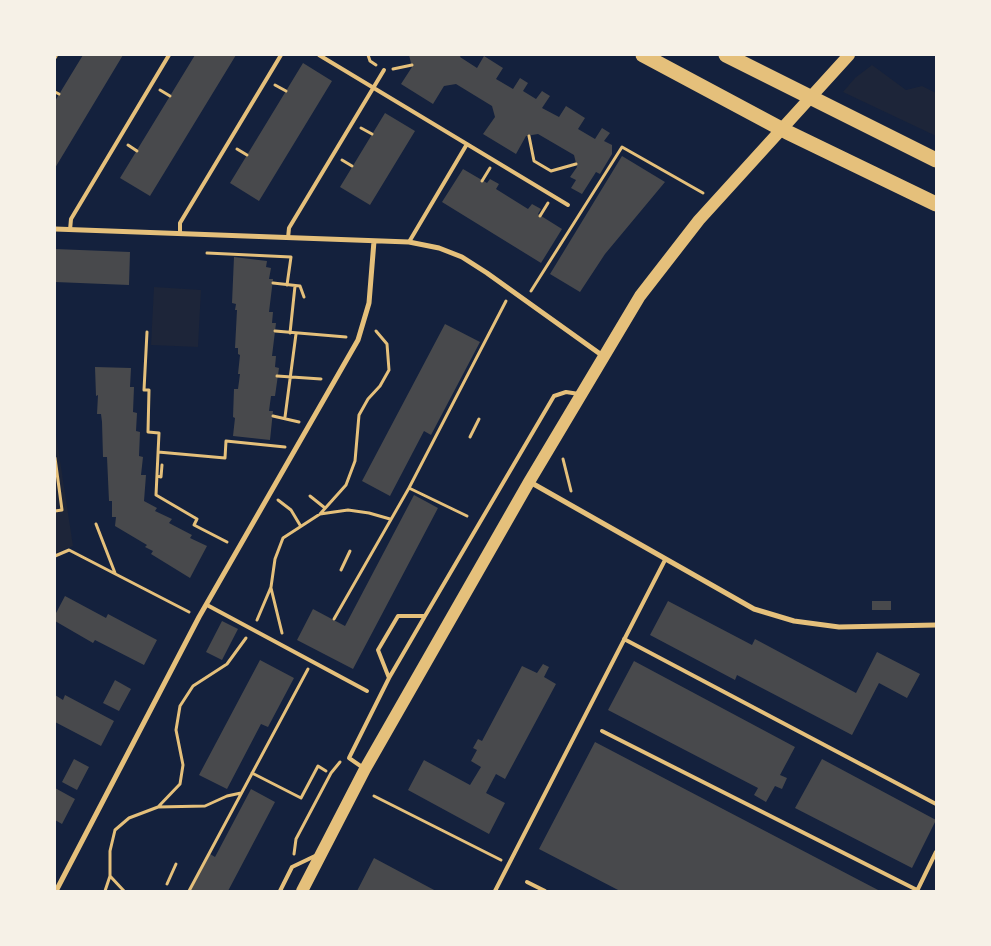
<!DOCTYPE html>
<html>
<head>
<meta charset="utf-8">
<style>
  body { margin:0 }
  #map { position:relative; width:991px; height:946px; overflow:hidden; background:#14213d; font-family:"Sofia Sans Condensed",sans-serif }
  canvas { display:block }
  .frame { position:absolute; inset:0; border:56px solid #f6f1e7; pointer-events:none }
</style>
</head>
<body>
<div id="map">
<canvas width="991" height="946"></canvas>
<div class="frame"></div>
</div>
<script>
const c = document.querySelector('canvas').getContext('2d');
c.lineJoin = 'round';
function fillPath(path, color) {
  c.fillStyle = color;
  c.fill(path, 'evenodd');
}
function toPath(rows) {
  const path = new Path2D();
  for (const r of rows) {
    path.moveTo(r[0], r[1]);
    for (let i = 2; i < r.length; i += 2) path.lineTo(r[i], r[i + 1]);
  }
  return path;
}
function trace(path, color, width, dash) {
  c.strokeStyle = color;
  c.lineWidth = width;
  c.lineCap = dash ? 'butt' : 'round';
  c.setLineDash(dash || []);
  c.stroke(path);
}
fillPath(toPath([
  [872,65,906,90,922,86,936,93,936,136,843,92,855,78],
  [154,287,201,290,198,347,151,345],
  [55,428,73,546,55,553]
]), '#1d2539');
fillPath(toPath([
  [83,55,123,55,55,168,55,101],
  [195,55,236,55,150,196,120,178],
  [409,55,461,55,460,57,477,68,484,56,503,68,496,79,513,89,520,78,528,83,523,91,536,99,542,91,550,96,542,108,559,117,566,106,585,118,578,129,595,139,602,128,610,133,604,141,612,145,612,154,600,174,596,172,582,194,571,188,576,180,570,177,577,167,574,155,538,134,526,136,516,154,483,134,495,117,492,106,456,84,444,86,433,104,401,84,412,67],
  [303,63,332,81,259,201,230,183],
  [385,113,415,131,370,205,340,187],
  [622,156,665,182,605,254,580,292,550,274],
  [463,169,487,183,490,179,499,184,496,189,528,209,532,204,541,209,538,214,562,229,541,263,442,202],
  [55,249,130,252,129,285,55,282],
  [234,257,267,261,266,267,271,268,269,279,273,279,269,312,273,312,272,323,276,323,272,356,276,356,275,367,279,368,275,396,271,396,269,411,273,411,270,440,233,436,235,418,233,417,234,389,238,389,240,374,238,374,240,355,238,354,238,348,235,348,237,310,235,310,236,304,232,303],
  [445,324,480,342,431,435,424,431,390,496,362,481],
  [95,367,131,368,130,387,134,387,133,412,137,413,136,431,140,432,139,456,143,457,141,475,146,475,144,501,157,508,155,511,172,519,169,523,192,535,190,538,207,546,190,578,151,554,153,551,145,547,147,545,115,526,116,517,112,517,112,501,109,501,107,457,103,457,102,422,101,414,97,414,98,395,96,396],
  [414,495,438,508,353,669,297,640,313,609,345,626],
  [65,596,106,618,108,614,157,640,144,665,95,640,93,643,55,621,55,615],
  [668,601,752,645,755,639,856,693,877,652,920,674,907,698,879,683,852,735,737,675,735,680,650,635],
  [872,601,891,601,891,610,872,610],
  [222,621,238,629,222,660,206,652],
  [260,660,294,678,268,727,261,724,227,789,199,775],
  [634,661,795,747,780,775,787,778,782,789,775,786,766,802,754,795,758,788,608,710],
  [543,664,549,667,544,677,556,684,505,779,496,774,486,793,505,803,489,834,408,790,424,760,470,785,481,767,471,761,477,750,473,748,478,739,482,741,522,666,537,673],
  [115,680,131,689,119,711,103,703],
  [55,695,63,700,65,695,114,721,101,746,55,722],
  [595,742,723,809,880,891,620,891,539,849],
  [74,759,89,767,77,790,62,782],
  [822,759,936,820,912,868,795,808],
  [55,788,75,799,62,824,55,820],
  [251,789,275,802,228,891,190,891,210,854,215,857],
  [374,858,436,891,357,891]
]), '#48494c');
trace(toPath([
  [368,55,370,61,376,65],
  [393,69,412,65],
  [275,85,286,91],
  [160,90,170,96],
  [55,92,59,94],
  [361,128,372,134],
  [529,136,534,161,551,171,576,164],
  [128,145,137,151],
  [237,149,247,155],
  [342,160,352,166],
  [482,181,490,168],
  [540,216,548,203],
  [207,253,291,257,287,285],
  [273,283,300,286,304,297],
  [531,291,622,147,703,193],
  [275,331,346,337],
  [147,332,144,390,149,390,148,432,159,433,156,495,197,519,194,525,227,542],
  [290,333,295,286],
  [277,376,321,379],
  [273,416,299,422],
  [285,417,296,334],
  [470,437,479,419],
  [158,452,225,458,226,441,285,447],
  [55,458,62,510,55,511],
  [563,459,571,491],
  [157,476,161,477,162,465],
  [409,488,467,516],
  [310,496,325,508],
  [278,500,291,510,300,525],
  [320,514,348,510,369,513,390,519],
  [96,524,115,573],
  [55,556,69,550,189,612],
  [341,570,350,551],
  [271,588,282,633],
  [334,619,409,488,506,301],
  [257,620,271,587,275,559,283,538,320,514,346,485,355,461,359,415,368,399,380,386,389,370,387,344,376,331],
  [252,773,301,798,318,766,326,771],
  [374,796,501,860],
  [158,807,205,806,227,796,241,793],
  [294,854,296,839,331,773,340,762],
  [110,876,124,891],
  [167,884,176,864],
  [105,891,110,876,110,851,115,830,129,818,158,807,180,784,183,765,176,730,180,706,193,686,227,664,246,638],
  [189,891,308,669]
]), '#e5c07b', 3);
trace(toPath([
  [319,55,568,205],
  [55,57,56,55],
  [70,230,71,219,169,55],
  [180,234,180,223,281,55],
  [288,238,289,228,384,70],
  [409,242,467,144],
  [207,605,367,691],
  [624,639,936,804],
  [389,678,378,650,398,616,425,616],
  [602,731,917,890],
  [362,767,349,758,389,678,425,616,554,396,566,392,579,394],
  [527,882,545,891],
  [280,891,292,867,315,856],
  [495,891,665,560],
  [917,891,936,852]
]), '#e5c07b', 4);
trace(toPath([
  [55,229,409,242,439,248,462,257,487,273,603,356],
  [530,482,754,609,794,621,839,627,936,625],
  [56,891,199,617,358,340,369,303,374,241]
]), '#e5c07b', 5);
trace(toPath([
  [302,891,365,769,529,482,640,296,699,220,849,55]
]), '#e5c07b', 12);
trace(toPath([
  [643,55,787,132,936,204],
  [726,55,936,160]
]), '#e5c07b', 15);
</script>
</body>
</html>
